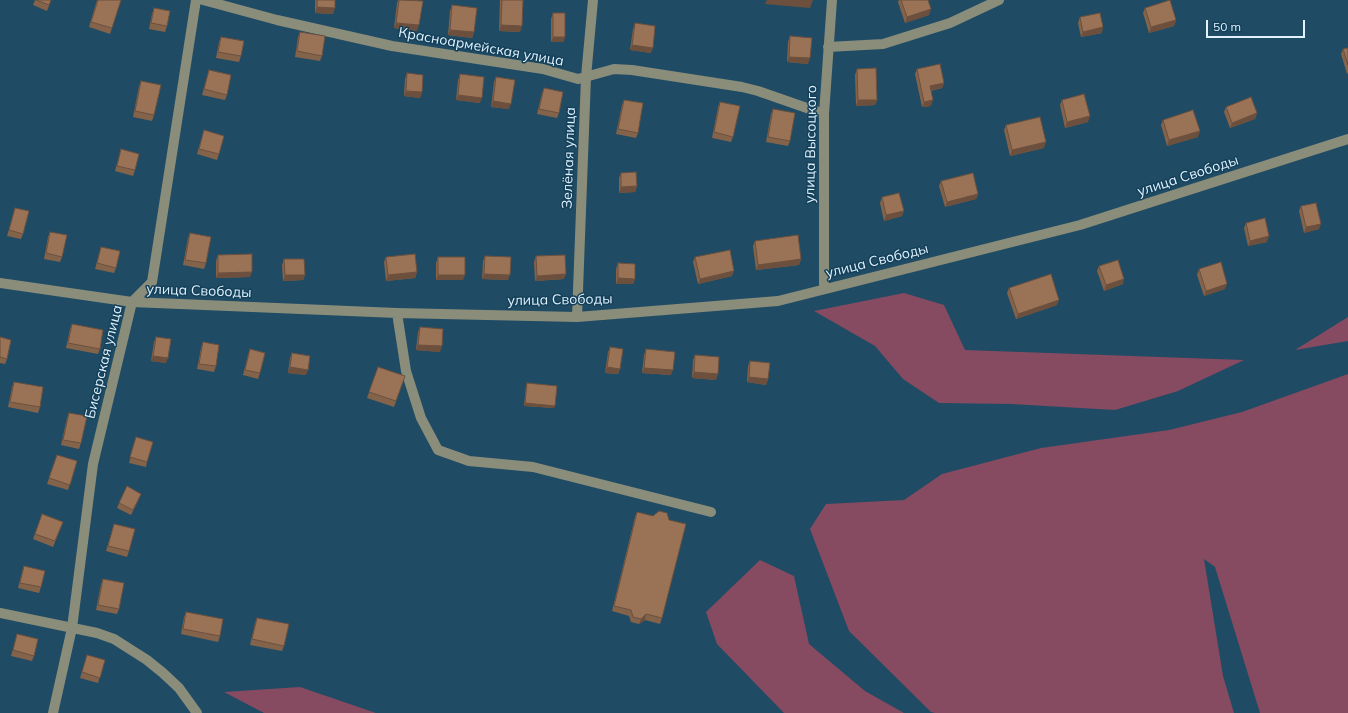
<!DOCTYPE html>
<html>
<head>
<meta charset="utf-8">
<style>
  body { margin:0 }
  #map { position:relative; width:1348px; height:713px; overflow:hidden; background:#204b64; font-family:Mulish,sans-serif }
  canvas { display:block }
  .scale { position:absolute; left:1206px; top:20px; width:99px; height:18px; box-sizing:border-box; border:2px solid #e0f2ff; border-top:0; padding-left:5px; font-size:12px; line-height:14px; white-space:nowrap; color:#e0f2ff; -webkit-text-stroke:3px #144059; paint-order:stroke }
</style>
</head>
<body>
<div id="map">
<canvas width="1348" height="713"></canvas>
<div class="scale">50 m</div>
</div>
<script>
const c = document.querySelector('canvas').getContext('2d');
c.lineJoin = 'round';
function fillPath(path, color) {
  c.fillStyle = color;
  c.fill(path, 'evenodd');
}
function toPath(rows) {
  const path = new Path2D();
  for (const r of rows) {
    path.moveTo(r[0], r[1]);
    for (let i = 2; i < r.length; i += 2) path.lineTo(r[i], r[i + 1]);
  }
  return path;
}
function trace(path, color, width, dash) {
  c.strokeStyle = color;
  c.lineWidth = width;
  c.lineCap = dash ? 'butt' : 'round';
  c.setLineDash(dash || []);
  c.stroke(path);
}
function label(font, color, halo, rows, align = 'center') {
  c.font = font + ' Mulish,sans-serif';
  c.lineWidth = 3;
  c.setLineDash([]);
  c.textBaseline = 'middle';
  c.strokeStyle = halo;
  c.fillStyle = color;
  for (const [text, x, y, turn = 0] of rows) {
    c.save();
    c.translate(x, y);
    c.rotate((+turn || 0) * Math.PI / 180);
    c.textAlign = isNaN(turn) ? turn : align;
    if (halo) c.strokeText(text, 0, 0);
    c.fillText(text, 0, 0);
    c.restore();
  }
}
fillPath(toPath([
  [904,293,944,305,965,350,1244,360,1178,391,1115,410,1011,404,939,403,903,379,875,346,814,311],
  [1348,317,1348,341,1295,350],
  [1348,374,1348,713,1260,713,1215,567,1204,559,1223,676,1234,713,935,713,931,712,849,631,810,529,826,504,904,500,942,474,1041,448,1169,430,1242,412],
  [760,560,794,576,809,644,865,691,904,713,784,713,717,644,706,612],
  [300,687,376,713,264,713,224,692]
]), '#864a61');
trace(toPath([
  [203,0,277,20,392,46,543,69,578,79,614,69,632,70,742,87,758,91,824,114],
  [828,47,883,44,950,23,999,0],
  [0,283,132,302,397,313,577,317,778,301,1080,225,1348,139],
  [824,289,824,114,832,0],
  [397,313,406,371,421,418,438,450,469,461,533,467,711,512],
  [577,317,586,77,593,0],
  [0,613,97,633,114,639,147,660,163,673,179,688,197,713],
  [53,713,72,628,93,464,132,302,152,282,196,0]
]), '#898d7a', 10);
fillPath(toPath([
  [35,0,51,0,47,11,33,5],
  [97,0,112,28,110,34,89,27],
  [315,0,335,0,333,14,315,13],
  [398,0,418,0,417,31,394,28,397,3],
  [500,0,523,0,520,32,499,31],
  [899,0,928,0,929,15,905,23,898,2],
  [452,5,474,32,472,38,448,35,450,11],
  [154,8,167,26,165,32,149,29,152,14],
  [1145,8,1176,20,1174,26,1149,33,1143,13],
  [553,13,565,37,563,42,551,42,551,19],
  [1080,17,1102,33,1081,37,1078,23],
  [635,23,651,53,630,50,633,29],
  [300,32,322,56,320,61,295,57,298,37],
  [790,36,808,64,787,62,788,42],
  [221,37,241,56,239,62,216,58,219,42],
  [1348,48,1348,73,1347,74,1341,54,1343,49],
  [857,69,877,100,875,105,856,106,855,75],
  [917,69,944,83,942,88,931,91,931,106,922,107,915,74],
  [209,70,227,95,225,100,202,95],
  [407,73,422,92,420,98,404,96,405,79],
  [460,74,480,103,456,100,458,80],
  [496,77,509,109,491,107,494,82],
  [141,81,154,115,152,121,133,117,139,86],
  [544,88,559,113,557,118,537,114,542,93],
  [624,100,638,133,636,138,616,134,622,105],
  [1062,100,1088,122,1065,128,1060,105],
  [720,102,733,137,731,142,712,138,718,107],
  [1226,107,1257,113,1255,119,1230,128,1224,112],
  [773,109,790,141,788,146,766,142,771,114],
  [1163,120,1198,137,1167,146,1161,125],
  [1006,125,1044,148,1010,156,1004,130],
  [204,130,219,154,217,160,197,154],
  [121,149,135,170,133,176,115,171],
  [621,173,637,186,635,192,619,193,619,178],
  [941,181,978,194,976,199,945,207,939,186],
  [882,197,902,216,884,221,880,203],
  [1301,206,1319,229,1304,233,1299,211],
  [15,208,23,234,21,239,7,236],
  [1246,223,1267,242,1248,246,1244,228],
  [50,232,62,257,60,262,44,259,48,237],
  [190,233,206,263,204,269,183,265,188,238],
  [755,241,801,259,799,265,756,270,753,246],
  [101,247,116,268,114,273,95,269],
  [218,255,250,277,216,278,216,261],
  [485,256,508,280,482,279,483,261],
  [536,256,564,279,535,281,534,262],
  [386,257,417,272,415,278,386,281,384,262],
  [438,257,463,280,436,280,436,263],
  [695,257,732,276,698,284,693,262],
  [284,259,305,275,303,280,283,281,282,265],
  [618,263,635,279,633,284,616,284,616,269],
  [1099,266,1123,284,1104,291,1097,271],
  [1199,269,1225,289,1204,296,1197,275],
  [1009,288,1057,305,1016,319,1007,293],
  [72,324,100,349,98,354,66,348,70,329],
  [420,327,440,352,416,350,418,332],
  [0,337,7,359,5,364,0,363],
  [156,337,166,363,151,361,154,342],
  [203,342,216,366,214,372,197,369,201,348],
  [610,347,620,369,618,374,605,373,608,352],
  [250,349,260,373,258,379,243,375,248,355],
  [646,349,671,375,642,373,644,355],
  [292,353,306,375,288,373,290,358],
  [695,355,716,380,692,378,693,360],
  [750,361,768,379,766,385,747,382,748,366],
  [378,367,405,376,394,407,367,398],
  [14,382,40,407,38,413,8,407,12,387],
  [527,383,554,408,524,406,526,386],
  [69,413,81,443,79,449,61,445,67,418],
  [136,437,147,462,146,467,129,463],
  [57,455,77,461,68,490,47,484],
  [139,499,131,515,117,508,119,503],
  [637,512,662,618,660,624,645,620,639,624,631,622,629,616,612,611,635,517],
  [42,514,63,522,53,547,33,539],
  [114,524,129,551,127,557,106,551],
  [24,566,41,587,39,593,18,588,22,572],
  [103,579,119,609,117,614,96,610,101,584],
  [186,612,220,636,218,642,181,634,184,617],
  [257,618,284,646,282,651,250,645,255,623],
  [17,634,34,656,32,661,11,656],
  [87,655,105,660,98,683,80,678]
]), '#84634b');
fillPath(toPath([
  [767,0,813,0,810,8,765,4],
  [317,7,335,8,333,14,315,13],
  [931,9,929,15,905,23,907,17],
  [1176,20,1174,26,1149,33,1151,27],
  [396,23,419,25,417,31,394,28],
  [501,25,522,26,520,32,499,31],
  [1103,27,1102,33,1081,37,1083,32],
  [450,30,474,32,472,38,448,35],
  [553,37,565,37,563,42,551,42],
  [632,45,653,48,651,53,630,50],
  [789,57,810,58,808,64,787,62],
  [944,83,942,88,928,91,930,86],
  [406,91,422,92,420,98,404,96],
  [458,95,482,98,480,103,456,100],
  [858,100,877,100,875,105,856,106],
  [933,100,931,106,922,107,924,102],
  [493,101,511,104,509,109,491,107],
  [1257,113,1255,119,1230,128,1232,123],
  [1090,116,1088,122,1065,128,1067,122],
  [1200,131,1198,137,1167,146,1169,140],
  [1046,142,1044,148,1010,156,1012,150],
  [637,186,635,192,619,193,621,187],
  [978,194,976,199,945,207,947,202],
  [904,211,902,216,884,221,886,215],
  [1321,224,1319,229,1304,233,1306,227],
  [1269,236,1267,242,1248,246,1250,241],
  [801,259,799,265,756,270,758,265],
  [734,271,732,276,698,284,700,279],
  [252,272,250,277,216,278,218,273],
  [417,272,415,278,386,281,388,275],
  [484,274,510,275,508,280,482,279],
  [566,274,564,279,535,281,537,276],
  [285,275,305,275,303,280,283,281],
  [438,275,465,275,463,280,436,280],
  [618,278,635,279,633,284,616,284],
  [1124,279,1123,284,1104,291,1106,285],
  [1227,284,1225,289,1204,296,1206,291],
  [1059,300,1057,305,1016,319,1018,314],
  [418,345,442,346,440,352,416,350],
  [153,356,168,358,166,363,151,361],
  [290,367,308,370,306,375,288,373],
  [607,367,620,369,618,374,605,373],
  [644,368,673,370,671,375,642,373],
  [694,372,718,374,716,380,692,378],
  [749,377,768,379,766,385,747,382],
  [525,403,555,406,554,408,524,406],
  [141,494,139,499,131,515,133,510],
  [646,614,645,620,639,624,641,619]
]), '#6c503d');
const building = toPath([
  [36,0,51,0,49,5,36,0],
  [98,0,121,0,112,28,91,22,98,0],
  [317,0,335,0,335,8,317,7,317,0],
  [399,0,423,1,419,25,396,23,399,0],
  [502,0,523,0,522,26,501,25,502,0],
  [901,0,928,0,931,9,907,17,901,0],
  [1170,0,1176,20,1151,27,1145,8,1170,0],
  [452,5,477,8,474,32,450,30,452,5],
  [154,8,170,11,167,26,151,23,154,8],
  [553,13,565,13,565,37,553,37,553,13],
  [1100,13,1103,27,1083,32,1080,17,1100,13],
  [635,23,655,26,653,48,632,45,635,23],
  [300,32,325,36,322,56,297,51,300,32],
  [790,36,812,38,810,58,789,57,790,36],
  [221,37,244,41,241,56,218,52,221,37],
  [1348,48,1348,65,1343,49,1348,48],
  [940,64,944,83,930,86,933,100,924,102,917,69,940,64],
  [876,68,877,100,858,100,857,69,876,68],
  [209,70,231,75,227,95,204,89,209,70],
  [407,73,423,75,422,92,406,91,407,73],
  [460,74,484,77,482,98,458,95,460,74],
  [496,77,515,80,511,104,493,101,496,77],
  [141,81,161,85,154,115,135,111,141,81],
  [544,88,563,92,559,113,539,109,544,88],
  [1084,94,1090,116,1067,122,1062,100,1084,94],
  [1251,97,1257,113,1232,123,1226,107,1251,97],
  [624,100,643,103,638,133,618,129,624,100],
  [720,102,740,106,733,137,714,132,720,102],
  [773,109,795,113,790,141,768,137,773,109],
  [1193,110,1200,131,1169,140,1163,120,1193,110],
  [1040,117,1046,142,1012,150,1006,125,1040,117],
  [204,130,224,136,219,154,199,149,204,130],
  [121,149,139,154,135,170,117,166,121,149],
  [636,172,637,186,621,187,621,173,636,172],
  [973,173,978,194,947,202,941,181,973,173],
  [899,193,904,211,886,215,882,197,899,193],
  [1316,203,1321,224,1306,227,1301,206,1316,203],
  [15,208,29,211,23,234,9,230,15,208],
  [1265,218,1269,236,1250,241,1246,223,1265,218],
  [50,232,67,235,62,257,46,253,50,232],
  [190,233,211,237,206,263,185,260,190,233],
  [798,235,801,259,758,265,755,241,798,235],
  [101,247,120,251,116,268,97,263,101,247],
  [730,250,734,271,700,279,695,257,730,250],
  [252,254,252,272,218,273,218,255,252,254],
  [415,254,417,272,388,275,386,257,415,254],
  [565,255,566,274,537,276,536,256,565,255],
  [485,256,511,257,510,275,484,274,485,256],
  [438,257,465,257,465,275,438,275,438,257],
  [284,259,304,259,305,275,285,275,284,259],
  [1118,260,1124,279,1106,285,1099,266,1118,260],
  [1221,262,1227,284,1206,291,1199,269,1221,262],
  [618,263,635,264,635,279,618,278,618,263],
  [1051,274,1059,300,1018,314,1009,288,1051,274],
  [72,324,103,330,100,349,68,343,72,324],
  [420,327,443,329,442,346,418,345,420,327],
  [0,337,11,340,7,359,0,357,0,337],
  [156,337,171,339,168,358,153,356,156,337],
  [203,342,219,345,216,366,199,364,203,342],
  [610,347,623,349,620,369,607,367,610,347],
  [250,349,265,353,260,373,245,370,250,349],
  [646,349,675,352,673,370,644,368,646,349],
  [292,353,310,356,308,370,290,367,292,353],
  [695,355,719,357,718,374,694,372,695,355],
  [750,361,770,363,768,379,749,377,750,361],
  [378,367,405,376,396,401,369,392,378,367],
  [14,382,43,387,40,407,10,402,14,382],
  [527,383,557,386,555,406,525,403,527,383],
  [69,413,87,416,81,443,63,440,69,413],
  [136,437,153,442,147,462,130,457,136,437],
  [57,455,77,461,70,485,49,478,57,455],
  [127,486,141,494,133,510,119,503,127,486],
  [659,511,667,513,669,520,686,524,662,618,646,614,641,619,633,617,631,610,614,606,637,512,653,516,659,511],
  [42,514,63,522,55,541,35,534,42,514],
  [114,524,135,529,129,551,108,546,114,524],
  [24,566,45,571,41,587,20,583,24,566],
  [103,579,124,583,119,609,98,605,103,579],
  [186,612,223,619,220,636,183,629,186,612],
  [257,618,289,624,284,646,252,639,257,618],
  [17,634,38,639,34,656,13,650,17,634],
  [87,655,105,660,100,678,82,672,87,655]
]);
fillPath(building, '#9a7357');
trace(building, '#6c503d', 1);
label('14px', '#e0f2ff', '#144059', [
  ["Красноармейская улица",481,47,10],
  ["улица Высоцкого",811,144,-89],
  ["Зелёная улица",569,158,-88],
  ["улица Свободы",1188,176,-18],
  ["улица Свободы",877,261,-14],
  ["улица Свободы",199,291,2],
  ["улица Свободы",560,300,-1],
  ["Бисерская улица",104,362,-76]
]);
</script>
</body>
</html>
